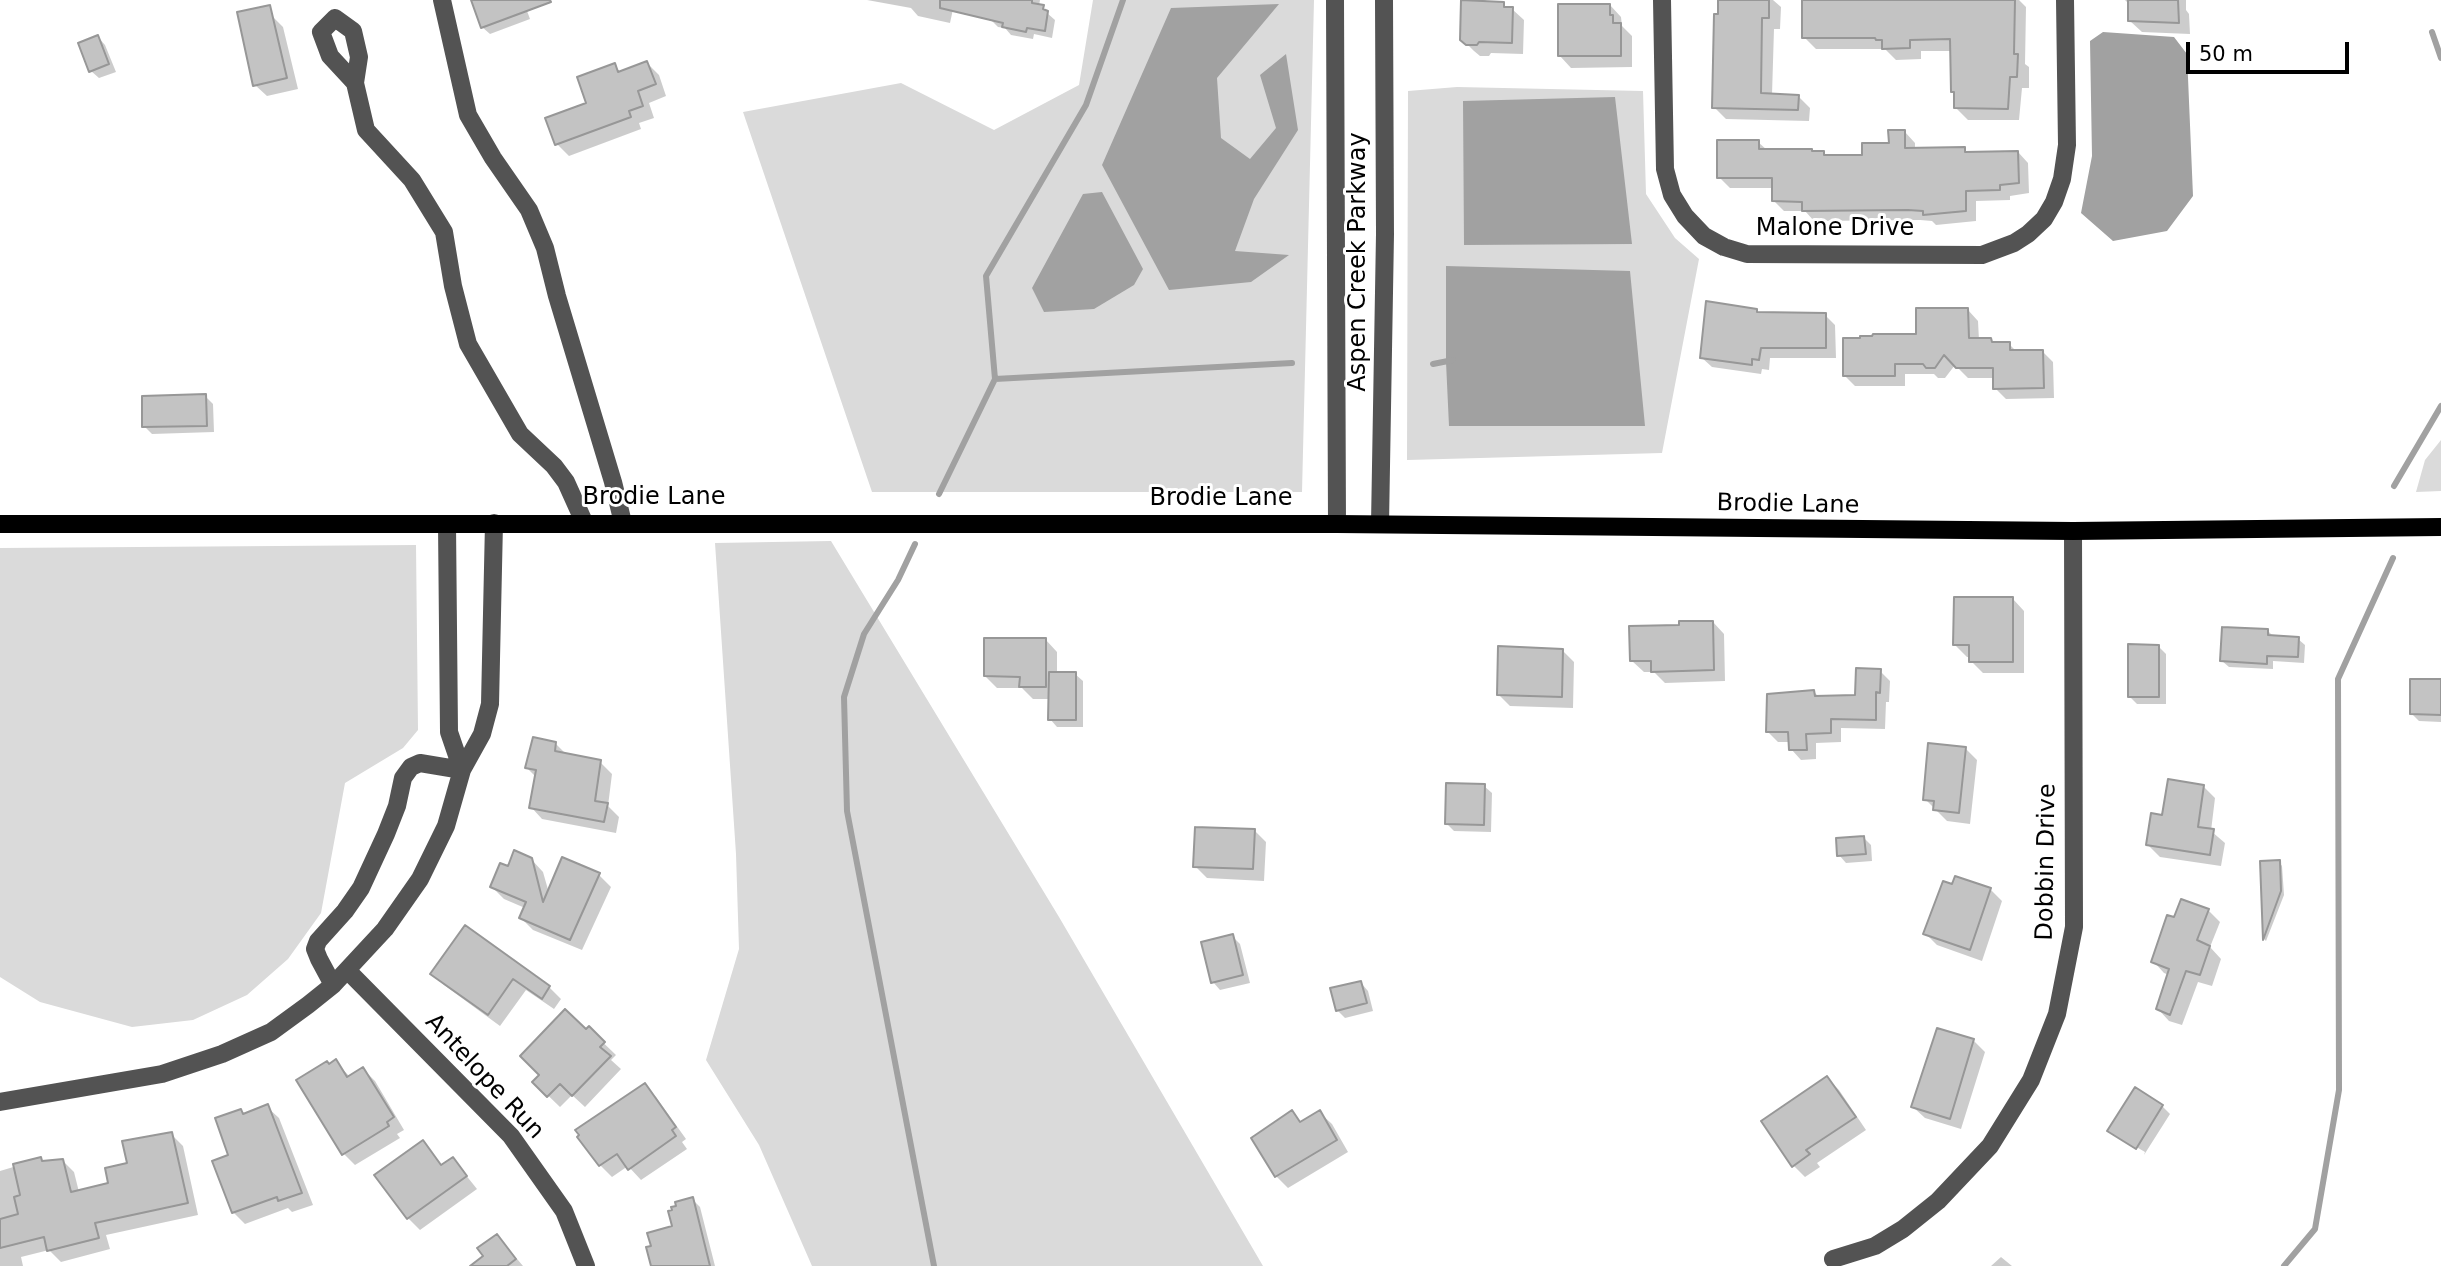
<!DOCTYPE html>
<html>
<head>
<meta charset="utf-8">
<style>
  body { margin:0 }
  #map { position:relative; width:2441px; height:1266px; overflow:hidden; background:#fff; font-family:"DejaVu Sans",sans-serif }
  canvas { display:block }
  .scale { position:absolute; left:2186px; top:42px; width:163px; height:32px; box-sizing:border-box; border:4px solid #000; border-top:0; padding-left:9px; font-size:21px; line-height:24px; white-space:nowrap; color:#000; -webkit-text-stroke:5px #fff; paint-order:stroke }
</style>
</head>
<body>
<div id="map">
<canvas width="2441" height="1266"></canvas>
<div class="scale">50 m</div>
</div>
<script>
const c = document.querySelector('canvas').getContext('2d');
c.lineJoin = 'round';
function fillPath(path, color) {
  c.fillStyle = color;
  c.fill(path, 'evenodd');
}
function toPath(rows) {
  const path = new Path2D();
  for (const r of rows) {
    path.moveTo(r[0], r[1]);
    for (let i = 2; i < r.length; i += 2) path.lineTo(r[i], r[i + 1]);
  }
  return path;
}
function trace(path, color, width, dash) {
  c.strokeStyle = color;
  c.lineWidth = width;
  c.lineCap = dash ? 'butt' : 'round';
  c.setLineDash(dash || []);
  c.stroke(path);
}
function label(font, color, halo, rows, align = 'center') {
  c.font = font + ' "DejaVu Sans",sans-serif';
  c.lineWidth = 6;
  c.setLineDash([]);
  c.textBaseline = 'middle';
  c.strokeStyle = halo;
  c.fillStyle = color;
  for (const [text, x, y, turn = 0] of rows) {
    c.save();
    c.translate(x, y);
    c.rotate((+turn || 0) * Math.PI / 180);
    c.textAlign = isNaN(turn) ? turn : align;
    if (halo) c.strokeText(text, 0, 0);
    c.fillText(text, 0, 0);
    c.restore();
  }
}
fillPath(toPath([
  [1093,0,1314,0,1302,492,872,492,743,112,901,83,994,130,1079,85],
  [1457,87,1643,91,1646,194,1675,238,1699,259,1662,453,1407,460,1408,91],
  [2441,440,2441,491,2416,492,2425,460],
  [831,541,1059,917,1263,1266,812,1266,759,1145,706,1060,739,949,736,854,715,543],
  [416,545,418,730,403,748,345,783,321,913,288,959,247,995,193,1020,132,1027,40,1002,0,977,0,548]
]), '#dadada');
fillPath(toPath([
  [1279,4,1217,78,1221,138,1250,159,1276,128,1260,75,1286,54,1298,130,1254,199,1235,251,1289,255,1251,282,1169,290,1102,165,1171,8],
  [2103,32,2174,37,2187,54,2193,196,2167,231,2113,241,2081,213,2092,156,2090,41],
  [1615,97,1632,244,1464,245,1463,101],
  [1102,192,1143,269,1134,285,1094,309,1044,312,1032,288,1083,194],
  [1446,266,1630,271,1645,426,1449,426,1446,362]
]), '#a1a1a1');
fillPath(toPath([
  [472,0,523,0,530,19,490,34,482,27],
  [867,0,955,0,950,23,918,16,911,8],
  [994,0,1040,0,1039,6,1055,20,1052,38,1034,34,1033,39,1011,35,1005,28,998,27,990,19],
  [1463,0,1485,0,1488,3,1503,4,1508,9,1512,9,1524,20,1523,54,1491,53,1489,56,1480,56,1474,51,1462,39],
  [1720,0,1773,0,1781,7,1780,29,1774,29,1772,95,1798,96,1810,108,1809,121,1726,119,1714,107],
  [1803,0,2019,0,2026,7,2025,64,2029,67,2029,88,2022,88,2019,120,1968,120,1956,108,1956,95,1952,92,1952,51,1921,51,1921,59,1896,60,1885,49,1816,49,1804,37],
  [2125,0,2186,0,2186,10,2189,14,2190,34,2142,32,2130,21,2129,4],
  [1610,5,1621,17,1622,26,1632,36,1632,67,1571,68,1560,56],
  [271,15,283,27,298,89,267,96,255,85],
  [98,37,105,45,116,72,99,78,91,71],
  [647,63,659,75,666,96,649,103,654,118,639,123,641,129,569,156,557,144,614,65,621,73],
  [1905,132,1915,143,1915,149,1964,149,1969,154,2018,152,2028,163,2029,193,2010,196,2010,200,1976,201,1976,221,1936,225,1932,221,1920,220,1814,221,1805,211,1784,211,1774,201,1774,188,1730,188,1719,177,1758,142,1767,150,1823,153,1827,157,1864,157,1891,145],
  [1968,310,1978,321,1979,340,1991,340,1995,344,2009,344,2017,352,2043,352,2053,362,2054,398,2006,399,1995,388,1995,378,1968,378,1955,365,1945,378,1938,378,1934,374,1905,374,1905,386,1855,386,1844,375],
  [1756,311,1759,314,1825,315,1835,325,1836,358,1770,358,1769,370,1762,369,1761,374,1712,367,1701,357],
  [205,396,213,404,214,432,152,434,144,426],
  [2013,599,2024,611,2024,673,1983,673,1971,661,1971,657,1967,657,1955,645],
  [1713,622,1724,634,1725,681,1665,683,1654,672,1644,672,1632,661,1681,627],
  [2268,631,2274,637,2298,639,2305,645,2304,663,2273,661,2273,669,2229,667,2222,661],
  [1046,640,1057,652,1057,674,1075,674,1083,681,1083,727,1057,727,1050,719,1050,699,1033,699,1022,688,997,688,985,676],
  [2158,646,2166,654,2166,704,2137,704,2129,696],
  [1563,651,1574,662,1573,708,1510,706,1498,694],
  [1880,671,1890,681,1889,702,1886,702,1885,729,1841,728,1841,742,1816,743,1816,759,1801,760,1791,749,1790,742,1778,742,1768,732,1814,692,1820,698,1856,697],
  [2441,680,2441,722,2419,721,2412,714],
  [555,743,568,756,600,762,612,774,608,806,619,817,616,833,542,819,531,807,536,777,527,768],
  [1965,748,1977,760,1970,824,1947,821,1925,799],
  [1484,786,1492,793,1491,832,1454,831,1446,823],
  [2203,786,2215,798,2211,831,2225,843,2221,866,2160,857,2148,845,2164,817],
  [1254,830,1266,842,1264,881,1207,878,1195,866],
  [1864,838,1871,845,1872,861,1846,863,1839,855],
  [531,859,543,872,549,893,563,860,599,875,611,887,582,950,533,930,521,918,525,908,504,899,492,887,509,868],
  [2279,862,2282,866,2284,895,2266,941,2264,939,2262,863],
  [1953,886,1990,889,2002,901,1982,961,1937,945,1925,933],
  [2208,910,2220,922,2210,947,2221,959,2212,986,2198,982,2182,1025,2169,1021,2158,1009,2169,975,2164,973,2153,961,2175,919],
  [466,928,549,987,561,999,554,1009,526,990,500,1026,444,985,432,974],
  [1232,936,1240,944,1250,983,1220,990,1213,982],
  [1361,983,1368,991,1373,1011,1345,1018,1337,1010],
  [589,1029,616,1055,611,1060,621,1069,585,1107,572,1095,560,1107,534,1082],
  [1973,1040,1985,1052,1961,1129,1925,1118,1913,1107],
  [336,1062,350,1077,363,1069,375,1081,404,1130,397,1134,400,1138,355,1165,343,1153,329,1066],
  [1827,1078,1839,1090,1866,1130,1817,1163,1820,1167,1805,1177,1793,1165],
  [644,1085,656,1097,686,1139,682,1142,687,1149,641,1180,628,1166,612,1177,600,1165],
  [2136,1090,2162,1106,2170,1114,2144,1155,2145,1152,2116,1135,2116,1137,2110,1131],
  [267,1107,279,1118,313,1205,292,1212,288,1208,245,1224,233,1212,231,1156,241,1111,245,1115],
  [1292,1112,1302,1123,1320,1113,1332,1124,1348,1152,1288,1188,1276,1176,1253,1138],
  [171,1134,183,1146,198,1215,106,1235,110,1249,61,1262,49,1250,21,1257,23,1266,0,1266,0,1171,40,1159,44,1163,62,1160,74,1172,79,1192,110,1184,130,1165],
  [423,1142,443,1166,453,1159,477,1189,420,1230,408,1218],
  [692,1199,700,1207,715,1266,652,1266],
  [497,1236,508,1248,523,1266,473,1266,486,1256],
  [2001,1257,2012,1266,1991,1266]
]), '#0003');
trace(toPath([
  [2432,32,2441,58],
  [1433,364,1453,360],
  [995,379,986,276,1086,105,1123,0],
  [2394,486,2441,406],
  [939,494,995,379,1292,363],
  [915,544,898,580,864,634,844,697,847,811,934,1266],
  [2284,1266,2315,1229,2339,1090,2338,679,2393,558]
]), '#a1a1a1', 6);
const building = toPath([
  [471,0,550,0,551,2,481,28,471,0],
  [940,0,1032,0,1032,3,1044,5,1043,9,1048,11,1045,31,1027,28,1026,32,1002,27,1003,23,940,8,940,0],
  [1461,0,1504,2,1504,7,1513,7,1512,43,1479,42,1477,45,1466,45,1460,40,1461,0],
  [1718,0,1769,0,1769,18,1762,18,1761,93,1799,95,1798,110,1712,108,1714,14,1718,14,1718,0],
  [1802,0,2015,0,2014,54,2018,54,2017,77,2010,77,2008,109,1954,108,1954,92,1951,92,1950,39,1910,40,1910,48,1882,49,1882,40,1876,40,1875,38,1802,38,1802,0],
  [2128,0,2178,0,2179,23,2128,21,2128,0],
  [1558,4,1610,4,1610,15,1613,15,1613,23,1621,23,1621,56,1558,56,1558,4],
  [270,5,287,78,253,86,237,12,270,5],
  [98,35,109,64,89,72,78,43,98,35],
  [647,61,656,84,638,91,643,106,629,111,631,117,555,145,545,118,586,103,577,77,615,63,618,72,647,61],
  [1888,130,1905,130,1905,148,1965,147,1965,152,2018,151,2019,183,2000,185,2000,190,1966,191,1966,211,1923,215,1923,211,1908,210,1802,211,1802,202,1772,201,1772,178,1717,178,1717,140,1759,140,1759,149,1812,149,1812,151,1824,151,1824,155,1862,155,1862,143,1889,143,1888,130],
  [1706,301,1757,309,1757,312,1826,313,1826,348,1761,348,1759,360,1752,359,1752,365,1700,358,1706,301],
  [1916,308,1968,308,1969,338,1991,338,1992,342,2010,342,2010,350,2043,350,2044,388,1993,389,1993,368,1956,368,1944,355,1935,368,1926,368,1923,364,1895,364,1895,376,1843,376,1843,338,1860,338,1860,336,1872,336,1873,334,1916,334,1916,308],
  [206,394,207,426,142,427,142,396,206,394],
  [1954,597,2013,597,2013,662,1969,662,1969,645,1953,645,1954,597],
  [1679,621,1713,621,1714,670,1651,672,1651,661,1630,661,1629,626,1679,625,1679,621],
  [2222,627,2268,629,2268,635,2299,637,2298,657,2267,656,2267,664,2220,661,2222,627],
  [984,638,1046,638,1046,687,1019,687,1020,677,984,676,984,638],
  [2128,644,2159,645,2159,697,2128,697,2128,644],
  [1498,646,1563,649,1562,697,1497,695,1498,646],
  [1856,668,1881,669,1880,693,1876,692,1876,720,1831,719,1831,733,1806,734,1807,750,1789,750,1788,732,1766,732,1767,694,1814,690,1815,696,1855,695,1856,668],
  [1049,672,1076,672,1076,720,1048,720,1049,672],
  [2410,679,2441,679,2441,715,2410,714,2410,679],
  [533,737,556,742,555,751,601,760,595,801,608,803,604,822,529,808,536,770,525,768,533,737],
  [1928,743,1966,747,1959,813,1933,810,1934,801,1923,800,1928,743],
  [2168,779,2204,785,2198,827,2214,829,2210,855,2146,845,2151,813,2162,815,2168,779],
  [1446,783,1485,784,1484,825,1445,824,1446,783],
  [1195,827,1255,829,1253,869,1193,867,1195,827],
  [1864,836,1866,854,1837,856,1836,838,1864,836],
  [514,850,532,858,543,902,562,857,600,873,570,940,519,918,526,902,490,887,500,863,508,866,514,850],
  [2280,860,2281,891,2263,940,2260,861,2280,860],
  [1955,876,1991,888,1970,950,1923,934,1943,881,1952,884,1955,876],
  [2181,899,2209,909,2197,940,2210,946,2200,975,2186,971,2170,1015,2156,1009,2169,969,2151,962,2167,915,2174,917,2181,899],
  [465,925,550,986,542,999,513,979,488,1015,430,974,465,925],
  [1233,934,1243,975,1211,983,1201,942,1233,934],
  [1361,981,1367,1003,1336,1011,1330,988,1361,981],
  [565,1009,586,1029,589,1026,605,1042,600,1047,611,1056,572,1096,560,1084,547,1097,532,1082,539,1075,520,1056,565,1009],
  [1937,1028,1974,1039,1950,1119,1911,1107,1937,1028],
  [336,1059,347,1077,363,1067,394,1117,387,1122,389,1126,342,1155,296,1080,327,1061,329,1064,336,1059],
  [1827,1076,1856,1117,1806,1150,1810,1154,1792,1167,1761,1121,1827,1076],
  [645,1083,676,1127,672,1130,676,1136,628,1170,617,1154,599,1166,577,1137,579,1135,575,1130,645,1083],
  [2135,1087,2163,1105,2136,1149,2107,1131,2135,1087],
  [268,1104,302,1193,278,1201,277,1197,232,1213,212,1161,228,1155,215,1118,241,1109,243,1114,268,1104],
  [1292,1110,1300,1122,1320,1110,1337,1140,1275,1177,1251,1138,1292,1110],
  [172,1132,188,1203,95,1223,99,1238,47,1251,44,1237,0,1248,0,1219,18,1214,14,1197,20,1195,13,1164,41,1157,42,1161,63,1159,71,1192,108,1183,105,1168,127,1163,122,1141,172,1132],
  [423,1140,441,1165,453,1157,467,1176,407,1219,374,1175,423,1140],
  [693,1197,710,1266,651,1266,646,1247,651,1246,647,1233,672,1226,668,1211,672,1210,671,1207,676,1206,675,1202,693,1197],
  [497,1234,516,1259,507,1266,470,1266,483,1256,477,1248,497,1234]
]);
fillPath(building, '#c3c3c3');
trace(building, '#979797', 2);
trace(toPath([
  [442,0,468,115,493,158,529,210,545,248,557,296,613,482,623,523],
  [1335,0,1337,524],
  [1662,0,1665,169,1672,195,1685,216,1704,236,1724,247,1747,254,1982,255,2014,243,2028,234,2044,219,2054,202,2062,179,2067,145,2065,0],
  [355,83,330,56,321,32,335,18,353,31,359,57,355,83,366,130,412,180,444,232,453,286,468,344,520,434,554,466,566,482,584,522],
  [447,524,449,732,462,770],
  [1380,524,1385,234,1384,0],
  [348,971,511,1136,564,1211,586,1266],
  [333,985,319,959,315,949,318,941,345,911,361,888,386,834,397,806,403,778,411,767,420,763,462,770],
  [0,1102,162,1074,222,1054,271,1032,308,1005,333,985,385,929,420,879,446,826,462,770,482,734,490,704,494,523],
  [1833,1259,1875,1246,1903,1229,1938,1201,1990,1146,2031,1080,2057,1014,2074,927,2073,531]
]), '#535353', 18);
trace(toPath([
  [0,524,1337,524,2073,531,2441,527]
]), '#000', 18);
label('24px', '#000', '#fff', [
  ["Malone Drive",1835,229],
  ["Aspen Creek Parkway",1359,262,-90],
  ["Brodie Lane",654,498],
  ["Brodie Lane",1221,499],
  ["Brodie Lane",1788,505,1],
  ["Dobbin Drive",2047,862,-89],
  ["Antelope Run",484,1077,47]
]);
</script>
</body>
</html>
